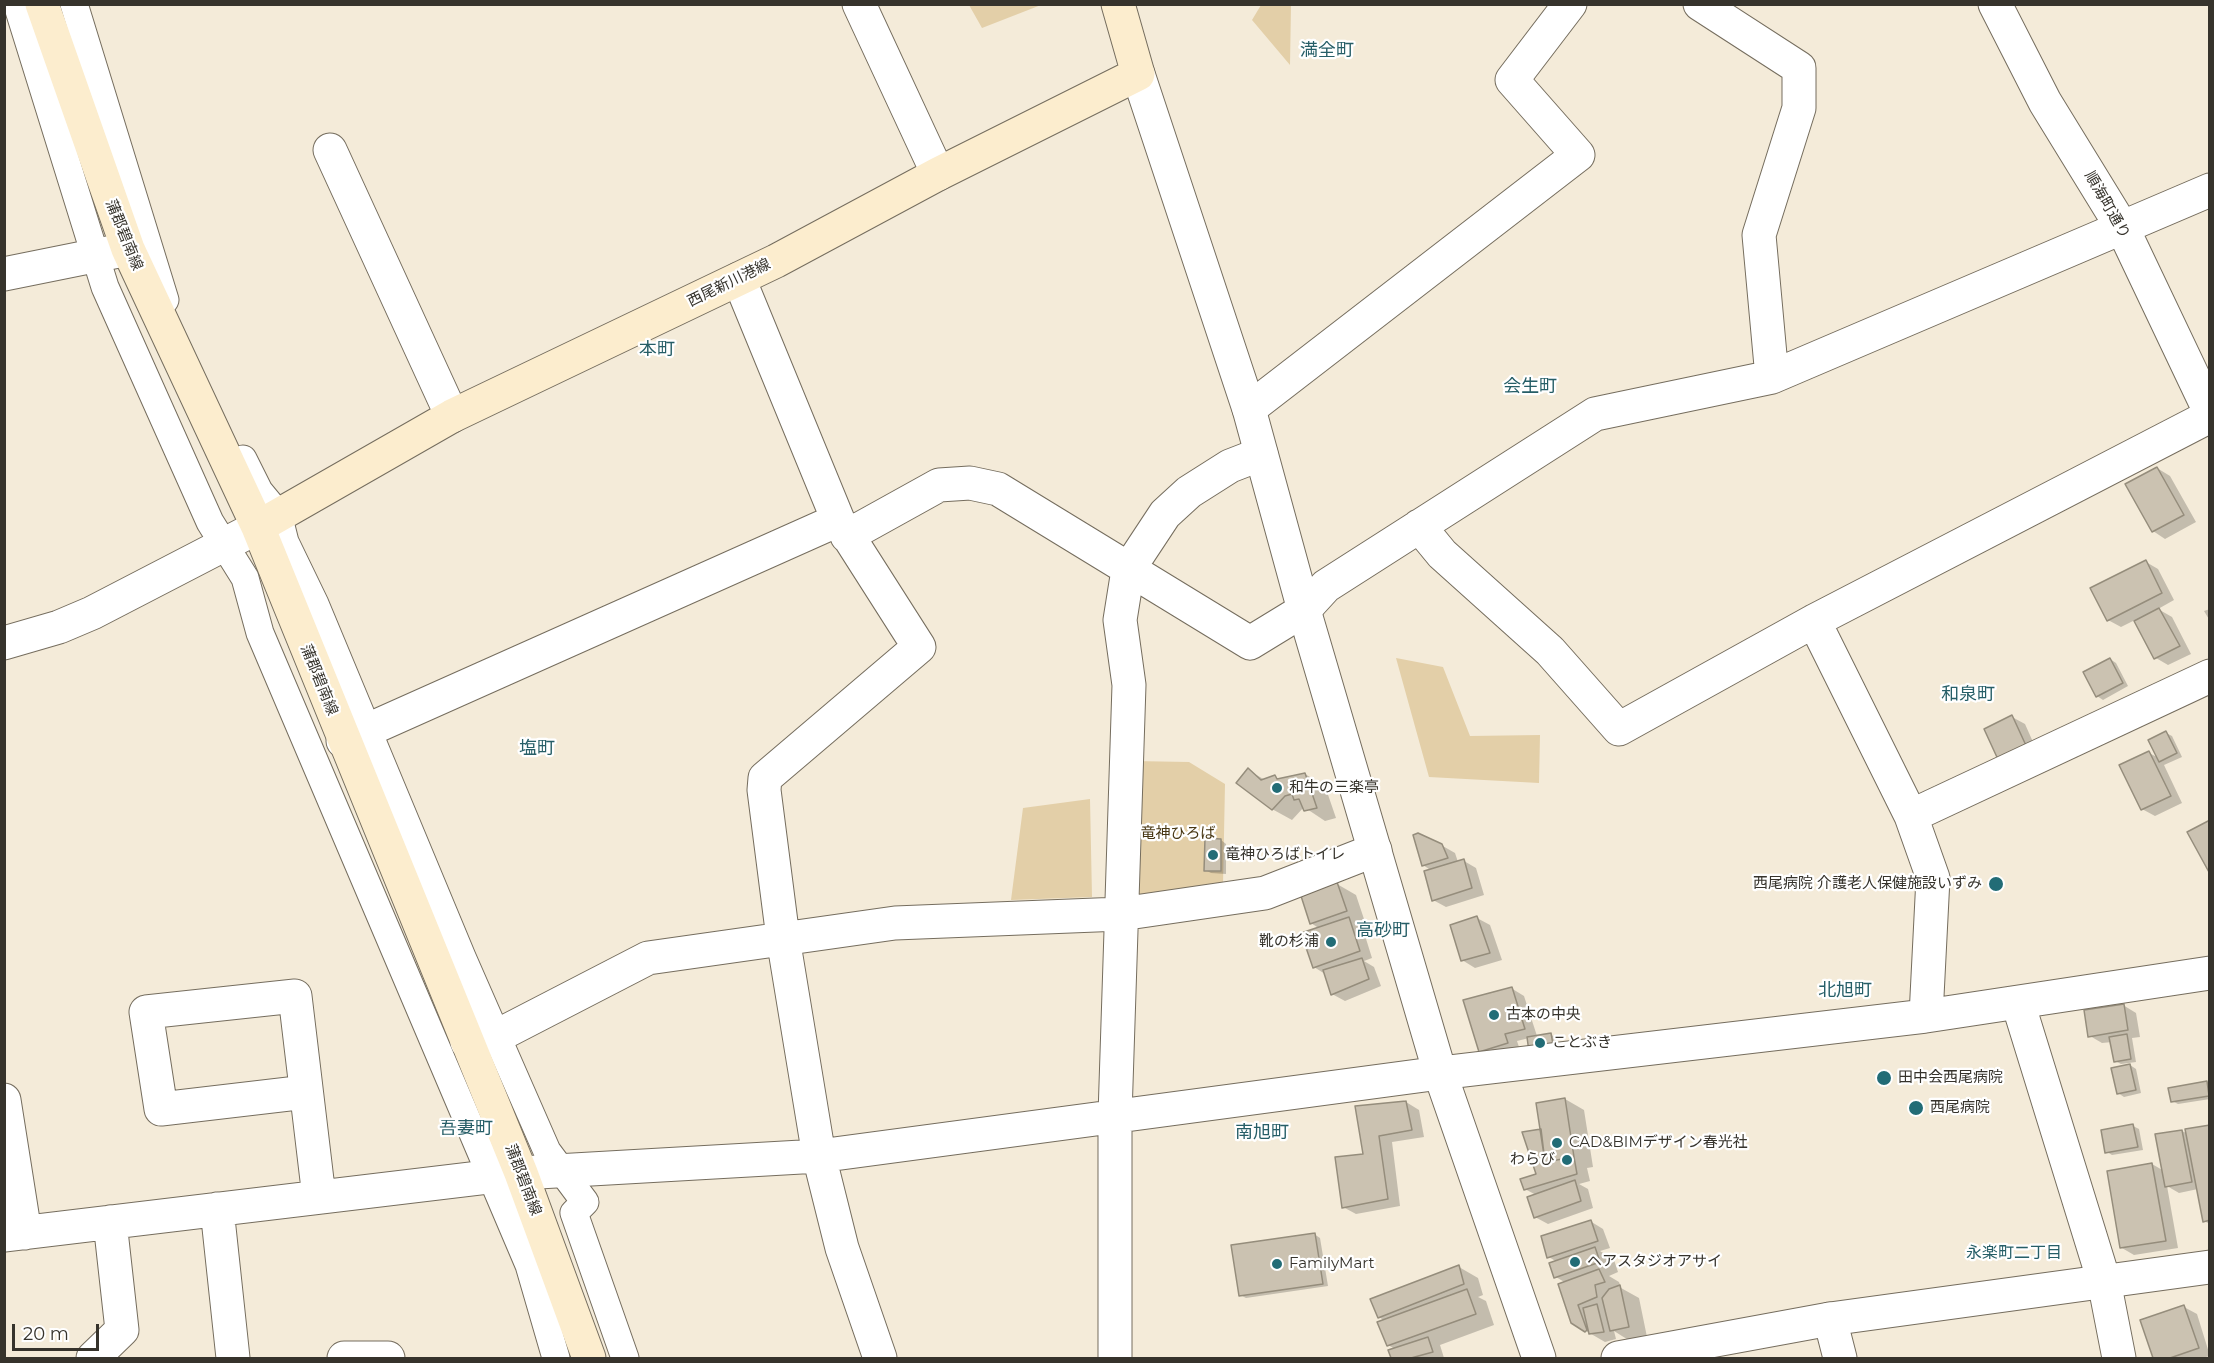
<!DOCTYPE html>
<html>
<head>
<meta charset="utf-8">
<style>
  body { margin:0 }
  #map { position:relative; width:2214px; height:1363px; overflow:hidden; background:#f4ebd9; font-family:Montserrat,sans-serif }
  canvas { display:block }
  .frame { position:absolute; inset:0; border:6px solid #36332c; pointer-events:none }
  .scale { position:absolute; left:12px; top:1324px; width:87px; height:27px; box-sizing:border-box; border:3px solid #36332c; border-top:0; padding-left:8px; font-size:18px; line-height:21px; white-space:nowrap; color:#36332c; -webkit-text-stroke:4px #fff; paint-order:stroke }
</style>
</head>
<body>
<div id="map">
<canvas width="2214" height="1363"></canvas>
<div class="frame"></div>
<div class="scale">20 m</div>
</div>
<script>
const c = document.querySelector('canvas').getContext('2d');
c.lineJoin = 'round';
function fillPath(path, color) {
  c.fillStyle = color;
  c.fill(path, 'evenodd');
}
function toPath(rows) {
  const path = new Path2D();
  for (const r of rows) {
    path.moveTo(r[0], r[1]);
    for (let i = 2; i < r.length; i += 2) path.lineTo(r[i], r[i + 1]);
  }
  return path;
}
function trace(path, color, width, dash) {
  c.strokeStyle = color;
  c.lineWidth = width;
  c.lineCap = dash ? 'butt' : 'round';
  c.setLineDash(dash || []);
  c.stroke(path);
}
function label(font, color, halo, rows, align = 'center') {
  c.font = font + ' Montserrat,"Noto Sans JP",sans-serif';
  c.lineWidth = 4.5;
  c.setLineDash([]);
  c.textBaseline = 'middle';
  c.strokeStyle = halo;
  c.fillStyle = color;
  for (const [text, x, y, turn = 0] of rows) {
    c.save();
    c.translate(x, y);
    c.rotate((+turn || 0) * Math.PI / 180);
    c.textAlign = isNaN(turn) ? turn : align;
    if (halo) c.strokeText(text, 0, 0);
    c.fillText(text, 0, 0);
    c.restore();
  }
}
fillPath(toPath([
  [969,5,1041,5,982,28],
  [1261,5,1291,5,1290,65,1252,20],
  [1396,658,1443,667,1470,736,1540,735,1539,783,1429,777],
  [1133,761,1189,762,1225,784,1223,885,1131,902],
  [1090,799,1092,897,1011,900,1023,808]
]), '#e3cfa8');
fillPath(toPath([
  [2157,468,2170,476,2196,522,2165,539,2153,531],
  [2146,562,2158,569,2174,600,2158,609,2172,617,2191,654,2168,665,2156,658,2135,620,2121,627,2108,620],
  [2210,609,2210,621,2204,611],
  [2110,659,2116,663,2128,686,2103,700,2097,696],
  [2012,717,2025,724,2041,760,1986,729],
  [2166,733,2172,736,2182,757,2164,765,2182,803,2155,816,2142,809,2149,753,2159,758],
  [1248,770,1265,780,1275,777,1281,780,1305,774,1325,786,1336,818,1325,821,1304,807,1292,820,1272,809],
  [1221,840,1226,844,1226,874,1211,873,1205,870],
  [1441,845,1455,853,1458,862,1464,861,1476,868,1484,895,1446,907,1433,900,1432,871,1423,865],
  [1337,884,1356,895,1365,922,1359,924,1362,926,1372,958,1364,961,1374,967,1381,986,1345,1001,1332,994,1325,974,1314,967,1320,929,1311,923],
  [1477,918,1490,925,1502,960,1475,968,1462,960],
  [1511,988,1524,996,1537,1036,1550,1034,1556,1038,1559,1053,1529,1038,1517,1041,1520,1050,1493,1059,1480,1051],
  [2123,1005,2136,1013,2140,1037,2132,1038,2136,1062,2121,1064,2115,1061,2112,1042,2102,1043,2090,1036],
  [2130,1065,2136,1069,2141,1093,2124,1097,2118,1093],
  [2206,1083,2210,1085,2210,1099,2178,1104,2172,1101],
  [1565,1099,1584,1110,1593,1167,1587,1168,1590,1181,1579,1184,1588,1189,1593,1208,1548,1224,1535,1217,1536,1195,1525,1189,1538,1175],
  [1406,1102,1419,1110,1424,1137,1392,1142,1400,1206,1356,1214,1343,1207,1365,1155,1357,1108],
  [2133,1126,2139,1129,2143,1150,2112,1155,2107,1152],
  [2210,1127,2210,1224,2204,1221,2198,1189,2179,1193,2167,1186,2178,1248,2134,1255,2122,1248,2152,1164,2164,1171,2182,1131,2188,1134],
  [1590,1221,1603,1229,1610,1248,1600,1251,1614,1260,1618,1272,1609,1276,1619,1282,1621,1288,1639,1298,1647,1337,1630,1341,1614,1331,1616,1339,1605,1342,1586,1331,1566,1283,1556,1277,1557,1262,1549,1257],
  [1314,1234,1320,1238,1328,1286,1246,1298,1240,1295],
  [1459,1267,1478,1278,1483,1295,1478,1297,1486,1301,1494,1325,1440,1345,1444,1358,1392,1358,1390,1351,1395,1349,1388,1345,1385,1321,1379,1317],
  [2184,1307,2197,1314,2210,1356,2202,1358,2155,1358,2142,1321]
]), '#0003');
const building = toPath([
  [2157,467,2184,515,2152,532,2125,484,2157,467],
  [2146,560,2162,593,2107,621,2090,588,2146,560],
  [2159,608,2180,646,2154,659,2134,621,2159,608],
  [2110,658,2123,683,2096,697,2083,672,2110,658],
  [2012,715,2029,752,2001,766,1984,729,2012,715],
  [2166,731,2177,753,2159,762,2148,740,2166,731],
  [2149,751,2171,796,2141,810,2119,765,2149,751],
  [1248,768,1261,780,1275,775,1277,779,1305,773,1317,808,1304,811,1299,799,1294,800,1292,794,1285,796,1272,810,1236,783,1248,768],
  [2210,820,2210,874,2187,832,2210,820],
  [1418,833,1442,844,1448,858,1422,866,1413,835,1418,833],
  [1205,838,1221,839,1221,871,1204,871,1205,838],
  [1464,859,1472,888,1432,901,1424,871,1464,859],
  [1337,882,1347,911,1310,924,1301,896,1337,882],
  [1477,916,1490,953,1461,961,1450,925,1477,916],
  [1349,917,1360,951,1313,968,1301,933,1349,917],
  [1362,958,1369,979,1331,995,1323,970,1362,958],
  [1512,987,1525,1029,1505,1034,1508,1043,1479,1052,1463,1000,1512,987],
  [2124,1004,2128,1030,2088,1037,2084,1010,2124,1004],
  [1551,1033,1554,1050,1529,1052,1527,1037,1551,1033],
  [2127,1034,2131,1059,2114,1062,2109,1037,2127,1034],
  [2130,1064,2136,1090,2117,1094,2111,1068,2130,1064],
  [2207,1081,2209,1096,2171,1102,2168,1088,2207,1081],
  [1565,1098,1574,1157,1545,1162,1536,1103,1565,1098],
  [1406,1101,1412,1130,1379,1136,1388,1199,1342,1208,1335,1157,1363,1154,1355,1106,1406,1101],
  [2133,1124,2138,1147,2105,1153,2101,1130,2133,1124],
  [2210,1125,2210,1220,2203,1222,2185,1129,2210,1125],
  [1541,1129,1545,1162,1574,1157,1577,1174,1524,1190,1520,1179,1536,1174,1522,1132,1541,1129],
  [2182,1130,2192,1182,2165,1187,2155,1134,2182,1130],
  [2152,1163,2166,1241,2120,1248,2107,1171,2152,1163],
  [1575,1180,1581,1201,1534,1218,1527,1197,1575,1180],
  [1591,1220,1598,1241,1547,1258,1541,1236,1591,1220],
  [1315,1233,1323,1284,1239,1296,1231,1245,1315,1233],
  [1595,1247,1600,1262,1554,1278,1549,1263,1595,1247],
  [1459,1265,1464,1284,1378,1318,1370,1299,1459,1265],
  [1599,1269,1605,1282,1595,1285,1597,1297,1578,1305,1587,1330,1585,1332,1571,1323,1558,1284,1599,1269],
  [1620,1285,1629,1327,1610,1331,1602,1298,1609,1289,1620,1285],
  [1467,1289,1476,1314,1387,1346,1377,1322,1467,1289],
  [1597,1304,1604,1332,1589,1334,1583,1308,1597,1304],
  [2184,1305,2199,1348,2170,1358,2153,1358,2140,1320,2184,1305],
  [1428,1337,1433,1352,1411,1358,1391,1358,1388,1350,1428,1337]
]);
fillPath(building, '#cbc2b1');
trace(building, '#958d7c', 1.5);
const pedestrian = toPath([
  [17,4,105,287,210,522,245,578,260,633,529,1265,556,1358],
  [74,4,165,300],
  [243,459,259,491,278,514,285,542,315,604,462,957,547,1151,585,1202,574,1213,625,1358]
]);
const minor = toPath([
  [859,4,938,174],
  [1700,4,1799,68,1799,108,1759,235,1772,377],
  [1995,4,2045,102,2123,229,2210,412],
  [330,150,452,416],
  [4,274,128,249],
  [739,279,838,520,919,647,765,778,764,790,783,938,819,1156,842,1248,880,1358],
  [1249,409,1578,155,1512,80,1570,4],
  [1419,526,1442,554,1550,651,1619,729,1814,621,2210,416],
  [847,536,939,485,970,483,998,489,1250,643,1304,610,1326,586,1595,414,1772,377,2210,190],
  [1814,621,1911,816],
  [343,741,838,520],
  [2018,1003,2104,1281,2119,1358],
  [1926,1016,1933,878,1911,816,2210,676],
  [467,1042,497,1036,648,958,895,923,1121,914,1265,893,1375,850],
  [306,1092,161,1109,146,1012,295,996,319,1197],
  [4,1100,25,1233],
  [217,1209,233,1358],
  [4,1235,521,1173,819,1156,1440,1073,1926,1016,2210,973],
  [1830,1319,1840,1358],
  [93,1358,122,1330,110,1222],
  [344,1358,388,1358],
  [1115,1358,1115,1115,1129,685,1120,620,1128,570,1165,514,1189,492,1230,466,1261,454]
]);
const tertiary = toPath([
  [1138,74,1249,409,1304,610,1440,1073,1539,1358],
  [4,643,59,627,92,613,258,527],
  [1618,1358,1830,1319,2210,1267]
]);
const secondary = toPath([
  [42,4,128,249,258,527,521,1173,589,1358],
  [258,527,452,416,776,261,938,174,1138,74,1118,4]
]);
trace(pedestrian, '#756d5e', 29);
trace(minor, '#756d5e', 35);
trace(tertiary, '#756d5e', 35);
trace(secondary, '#756d5e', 35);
trace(pedestrian, '#fff', 27);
trace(minor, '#fff', 33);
trace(tertiary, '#fff', 33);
trace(secondary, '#fcedce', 33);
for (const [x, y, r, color] of [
  [1277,788,6,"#226c76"],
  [1213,855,6,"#226c76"],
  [1996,884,8,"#226c76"],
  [1331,942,6,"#226c76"],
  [1494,1015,6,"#226c76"],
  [1540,1043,6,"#226c76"],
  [1884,1078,8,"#226c76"],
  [1916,1108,8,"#226c76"],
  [1557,1143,6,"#226c76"],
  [1567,1160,6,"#226c76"],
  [1575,1262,6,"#226c76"],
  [1277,1264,6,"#226c76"]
]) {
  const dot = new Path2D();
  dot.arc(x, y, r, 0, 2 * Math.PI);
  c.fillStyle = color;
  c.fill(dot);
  trace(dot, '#fff', 2);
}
label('15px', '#36332c', '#fff', [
  ["順海町通り",2107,205,60],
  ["蒲郡碧南線",124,235,68],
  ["西尾新川港線",729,283,-26],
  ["蒲郡碧南線",319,680,68],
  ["蒲郡碧南線",523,1180,69]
]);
label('15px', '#36332c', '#fff', [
  ["和牛の三楽亭",1289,788],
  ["竜神ひろばトイレ",1225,855],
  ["西尾病院 介護老人保健施設いずみ",1982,884,"right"],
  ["靴の杉浦",1319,942,"right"],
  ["古本の中央",1506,1015],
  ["ことぶき",1552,1043],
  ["田中会西尾病院",1898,1078],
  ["西尾病院",1930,1108],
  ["CAD&BIMデザイン春光社",1569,1143],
  ["わらび",1555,1160,"right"],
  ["ヘアスタジオアサイ",1587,1262],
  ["FamilyMart",1289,1264]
], 'left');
label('15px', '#473612', '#fff', [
  ["竜神ひろば",1178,834]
]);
label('16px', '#265e67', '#fff', [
  ["永楽町二丁目",2014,1253]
]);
label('18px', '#265e67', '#fff', [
  ["満全町",1327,51],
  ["本町",657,350],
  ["会生町",1530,387],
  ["和泉町",1968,695],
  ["塩町",537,749],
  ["高砂町",1383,931],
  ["北旭町",1845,991],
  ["吾妻町",466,1129],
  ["南旭町",1262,1133]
]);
</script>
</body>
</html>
